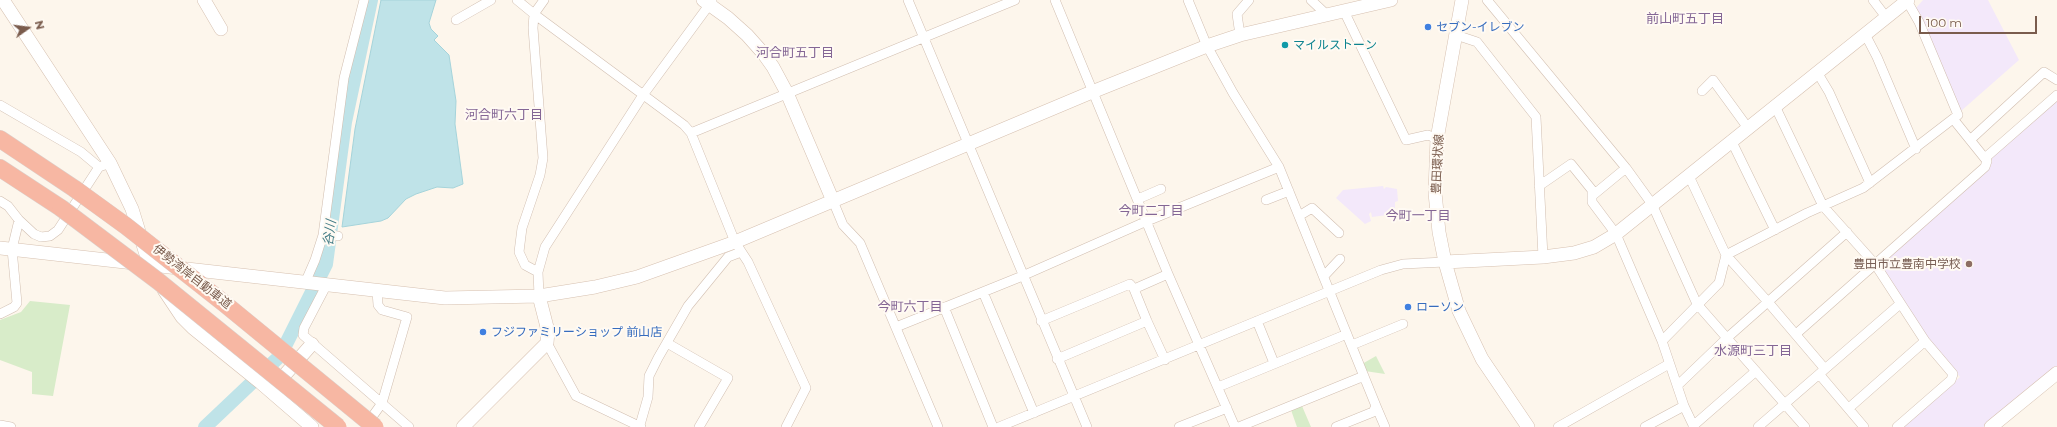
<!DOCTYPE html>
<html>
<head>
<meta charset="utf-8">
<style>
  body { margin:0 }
  #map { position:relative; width:2057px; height:427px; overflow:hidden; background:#fdf6ec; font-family:Montserrat,sans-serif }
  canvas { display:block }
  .north { position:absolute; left:8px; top:8px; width:40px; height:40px; -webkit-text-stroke:3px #fffaf3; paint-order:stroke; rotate:76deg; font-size:11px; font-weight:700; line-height:16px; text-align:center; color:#7a5c4d }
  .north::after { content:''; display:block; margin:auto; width:14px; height:18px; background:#7a5c4d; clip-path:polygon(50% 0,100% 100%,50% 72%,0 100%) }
  .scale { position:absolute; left:1919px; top:16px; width:118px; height:18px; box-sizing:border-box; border:2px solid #7a5c4d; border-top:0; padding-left:5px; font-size:12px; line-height:14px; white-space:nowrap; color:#7a5c4d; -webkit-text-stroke:3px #fffaf3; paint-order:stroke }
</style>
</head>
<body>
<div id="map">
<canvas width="2057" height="427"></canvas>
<div class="north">N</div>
<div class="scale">100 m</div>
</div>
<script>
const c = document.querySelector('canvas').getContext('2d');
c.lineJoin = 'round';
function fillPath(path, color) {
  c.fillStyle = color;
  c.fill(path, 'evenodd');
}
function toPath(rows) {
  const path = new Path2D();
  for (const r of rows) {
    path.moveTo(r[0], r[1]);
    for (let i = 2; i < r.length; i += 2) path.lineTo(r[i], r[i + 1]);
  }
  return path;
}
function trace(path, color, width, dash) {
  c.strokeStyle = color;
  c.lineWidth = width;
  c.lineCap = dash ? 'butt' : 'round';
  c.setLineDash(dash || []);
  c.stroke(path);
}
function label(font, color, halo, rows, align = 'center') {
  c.font = font + ' Montserrat,"Noto Sans JP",sans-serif';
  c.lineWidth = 4;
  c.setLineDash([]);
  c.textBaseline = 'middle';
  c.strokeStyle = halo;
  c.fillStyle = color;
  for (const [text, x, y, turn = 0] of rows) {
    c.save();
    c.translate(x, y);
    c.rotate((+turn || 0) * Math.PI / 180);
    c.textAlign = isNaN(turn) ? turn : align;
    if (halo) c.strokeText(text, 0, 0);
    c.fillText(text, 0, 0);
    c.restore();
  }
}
fillPath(toPath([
  [1923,0,1988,0,2019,60,1961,111,1916,8],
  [2057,99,2057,367,1984,427,1904,427,1960,377,1928,338,1881,266,1882,261,1990,167,1992,156],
  [1383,186,1384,189,1386,187,1397,189,1398,201,1395,202,1395,214,1372,217,1371,212,1369,214,1371,221,1365,224,1336,198,1343,190]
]), '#f3e8fa');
fillPath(toPath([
  [30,301,70,305,53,396,32,394,32,372,0,360,0,320,21,312],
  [1376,356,1385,374,1365,371,1362,364],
  [1302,406,1311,427,1297,427,1291,410]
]), '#d8ecc9');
const water = toPath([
  [381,0,436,0,429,23,431,29,438,36,434,40,449,55,456,101,455,124,463,184,453,188,437,187,416,194,406,199,388,218,381,221,342,227,355,129,381,0]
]);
fillPath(water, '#bfe3e8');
trace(water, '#a5d3da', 1);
trace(toPath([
  [205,427,280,356,326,264,345,122,371,0]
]), '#bfe3e8', 14);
const street = toPath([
  [517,0,534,14,533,28,543,158,540,175,522,228,519,252,525,265,538,272],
  [544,0,534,14,684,125,691,133,735,242,748,262,806,388,786,427],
  [908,0,1087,427],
  [1055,0,1168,274,1235,427],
  [1188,0,1207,46,1233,93,1279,167,1376,406,1373,412,1336,427],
  [1311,0,1327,15],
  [1487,0,1626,168,1652,204,1697,304,1805,427],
  [1873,0,1886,17],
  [1344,11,1406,140,1428,135,1437,139],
  [456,20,491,0],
  [1865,34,1877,57,1916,149],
  [1240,35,1237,14,1249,0],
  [1456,35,1477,42,1536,117,1543,257],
  [1817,72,1829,92,1870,183],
  [1702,91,1713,80,1748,128],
  [0,105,81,152,99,167],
  [1775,106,1823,206,1875,264,1925,341,1953,374,1951,380,1897,427],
  [691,133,1015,0],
  [1970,140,2044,72,2057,80],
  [1732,142,1775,230],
  [1985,158,2057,95],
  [1689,176,1726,255,1768,302,1825,369],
  [1539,186,1571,164,1592,190,1592,202,1616,234,1662,341,1684,406,1694,427],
  [1592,196,1626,168],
  [1138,199,1161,189],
  [1266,200,1289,191],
  [0,201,8,206,19,220,34,234,41,237,50,236,58,230,99,167,110,163],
  [833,201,843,225,860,243,938,427],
  [1299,216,1312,208,1339,233],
  [323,235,338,236],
  [1324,276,1340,259],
  [305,283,315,260,323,235,344,78,364,0],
  [326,286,304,328,303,335,409,427],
  [1134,289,1168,274],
  [983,292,1034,413],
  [539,296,538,272,545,247,643,95,712,1],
  [944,307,993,427],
  [0,314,14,307,17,303,12,249,19,220],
  [1041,321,1130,284,1134,289,1147,321,1165,360],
  [1257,321,1274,363],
  [896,327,1020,277,1147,221,1279,167],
  [1796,334,1985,167,1987,161,1954,120],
  [1662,341,1719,283,1726,255,1807,213,1863,188,1958,115,1919,22,1907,1],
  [547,343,576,396,641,427],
  [667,343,728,378,699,427],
  [1352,345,1403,324],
  [1057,359,1147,321],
  [1819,374,1864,427],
  [1678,385,1727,338,1847,232],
  [1218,387,1347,334],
  [1376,406,1385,427],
  [1849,408,1925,341],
  [367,424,382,403,407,317,382,310,378,305,377,291],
  [0,425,11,427],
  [640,425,648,397,649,376,658,358,688,306,728,257,741,252],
  [1693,426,1756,371],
  [999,427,1381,270,1403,264,1445,262],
  [1179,427,1227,408],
  [1239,427,1364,376],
  [1558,427,1669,364],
  [1645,427,1684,406],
  [1758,427,1900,304]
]);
const secondary = toPath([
  [3,0,110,163,132,209,149,264,152,270],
  [204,0,221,29],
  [703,0,728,18,747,35,763,53,773,67,787,93,833,201],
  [1462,0,1437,139,1435,193,1439,232,1445,262,1459,311,1482,359,1528,427],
  [0,248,445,298,539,296,595,287,637,277,735,242,1092,92,1207,46,1240,35,1391,0],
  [1445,262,1543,257,1574,253,1594,247,1616,234,1908,0],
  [164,290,182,317,193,328,261,383,312,427],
  [274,387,312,344],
  [463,427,547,343,548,331,539,296],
  [1991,427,2057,373]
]);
const highway = toPath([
  [0,139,75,189],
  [0,168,61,208]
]);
trace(street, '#d1beb0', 10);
trace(secondary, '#d6c0b0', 14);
trace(highway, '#dad1cd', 18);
trace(street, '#fff', 9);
trace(secondary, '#fff', 13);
trace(highway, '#f7b7a3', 17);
const highwayBridge = toPath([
  [75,189,126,226,225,304,375,427],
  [61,208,158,281,338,427]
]);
trace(highwayBridge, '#dad1cd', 18, []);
trace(highwayBridge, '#f7b7a3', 17);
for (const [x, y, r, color] of [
  [1428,27,4,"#3f7fe0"],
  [1285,45,4,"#0f9aa8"],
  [1969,264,4,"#8d6e63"],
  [1408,307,4,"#3f7fe0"],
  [483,332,4,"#3f7fe0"]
]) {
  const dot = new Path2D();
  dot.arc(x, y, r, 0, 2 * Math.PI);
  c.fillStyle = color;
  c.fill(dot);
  trace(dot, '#fffaf3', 1.5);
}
label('12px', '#366cbe', '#fffaf3', [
  ["セブン-イレブン",1436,27],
  ["ローソン",1416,307],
  ["フジファミリーショップ 前山店",491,332]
], 'left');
label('12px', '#0d838f', '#fffaf3', [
  ["マイルストーン",1293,45]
], 'left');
label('12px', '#7a5c4d', '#fffaf3', [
  ["豊田環状線",1438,164,-87],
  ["伊勢湾岸自動車道",192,277,38]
]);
label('12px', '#785e54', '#fffaf3', [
  ["豊田市立豊南中学校",1961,264]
], 'right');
label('13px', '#846695', '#fffaf3', [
  ["前山町五丁目",1685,19],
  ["河合町五丁目",795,53],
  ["河合町六丁目",504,115],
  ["今町二丁目",1151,211],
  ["今町一丁目",1418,216],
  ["今町六丁目",910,307],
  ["水源町三丁目",1753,351]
]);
label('italic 13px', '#437c86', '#fffaf3', [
  ["谷川",330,233,-82]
]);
</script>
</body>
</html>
